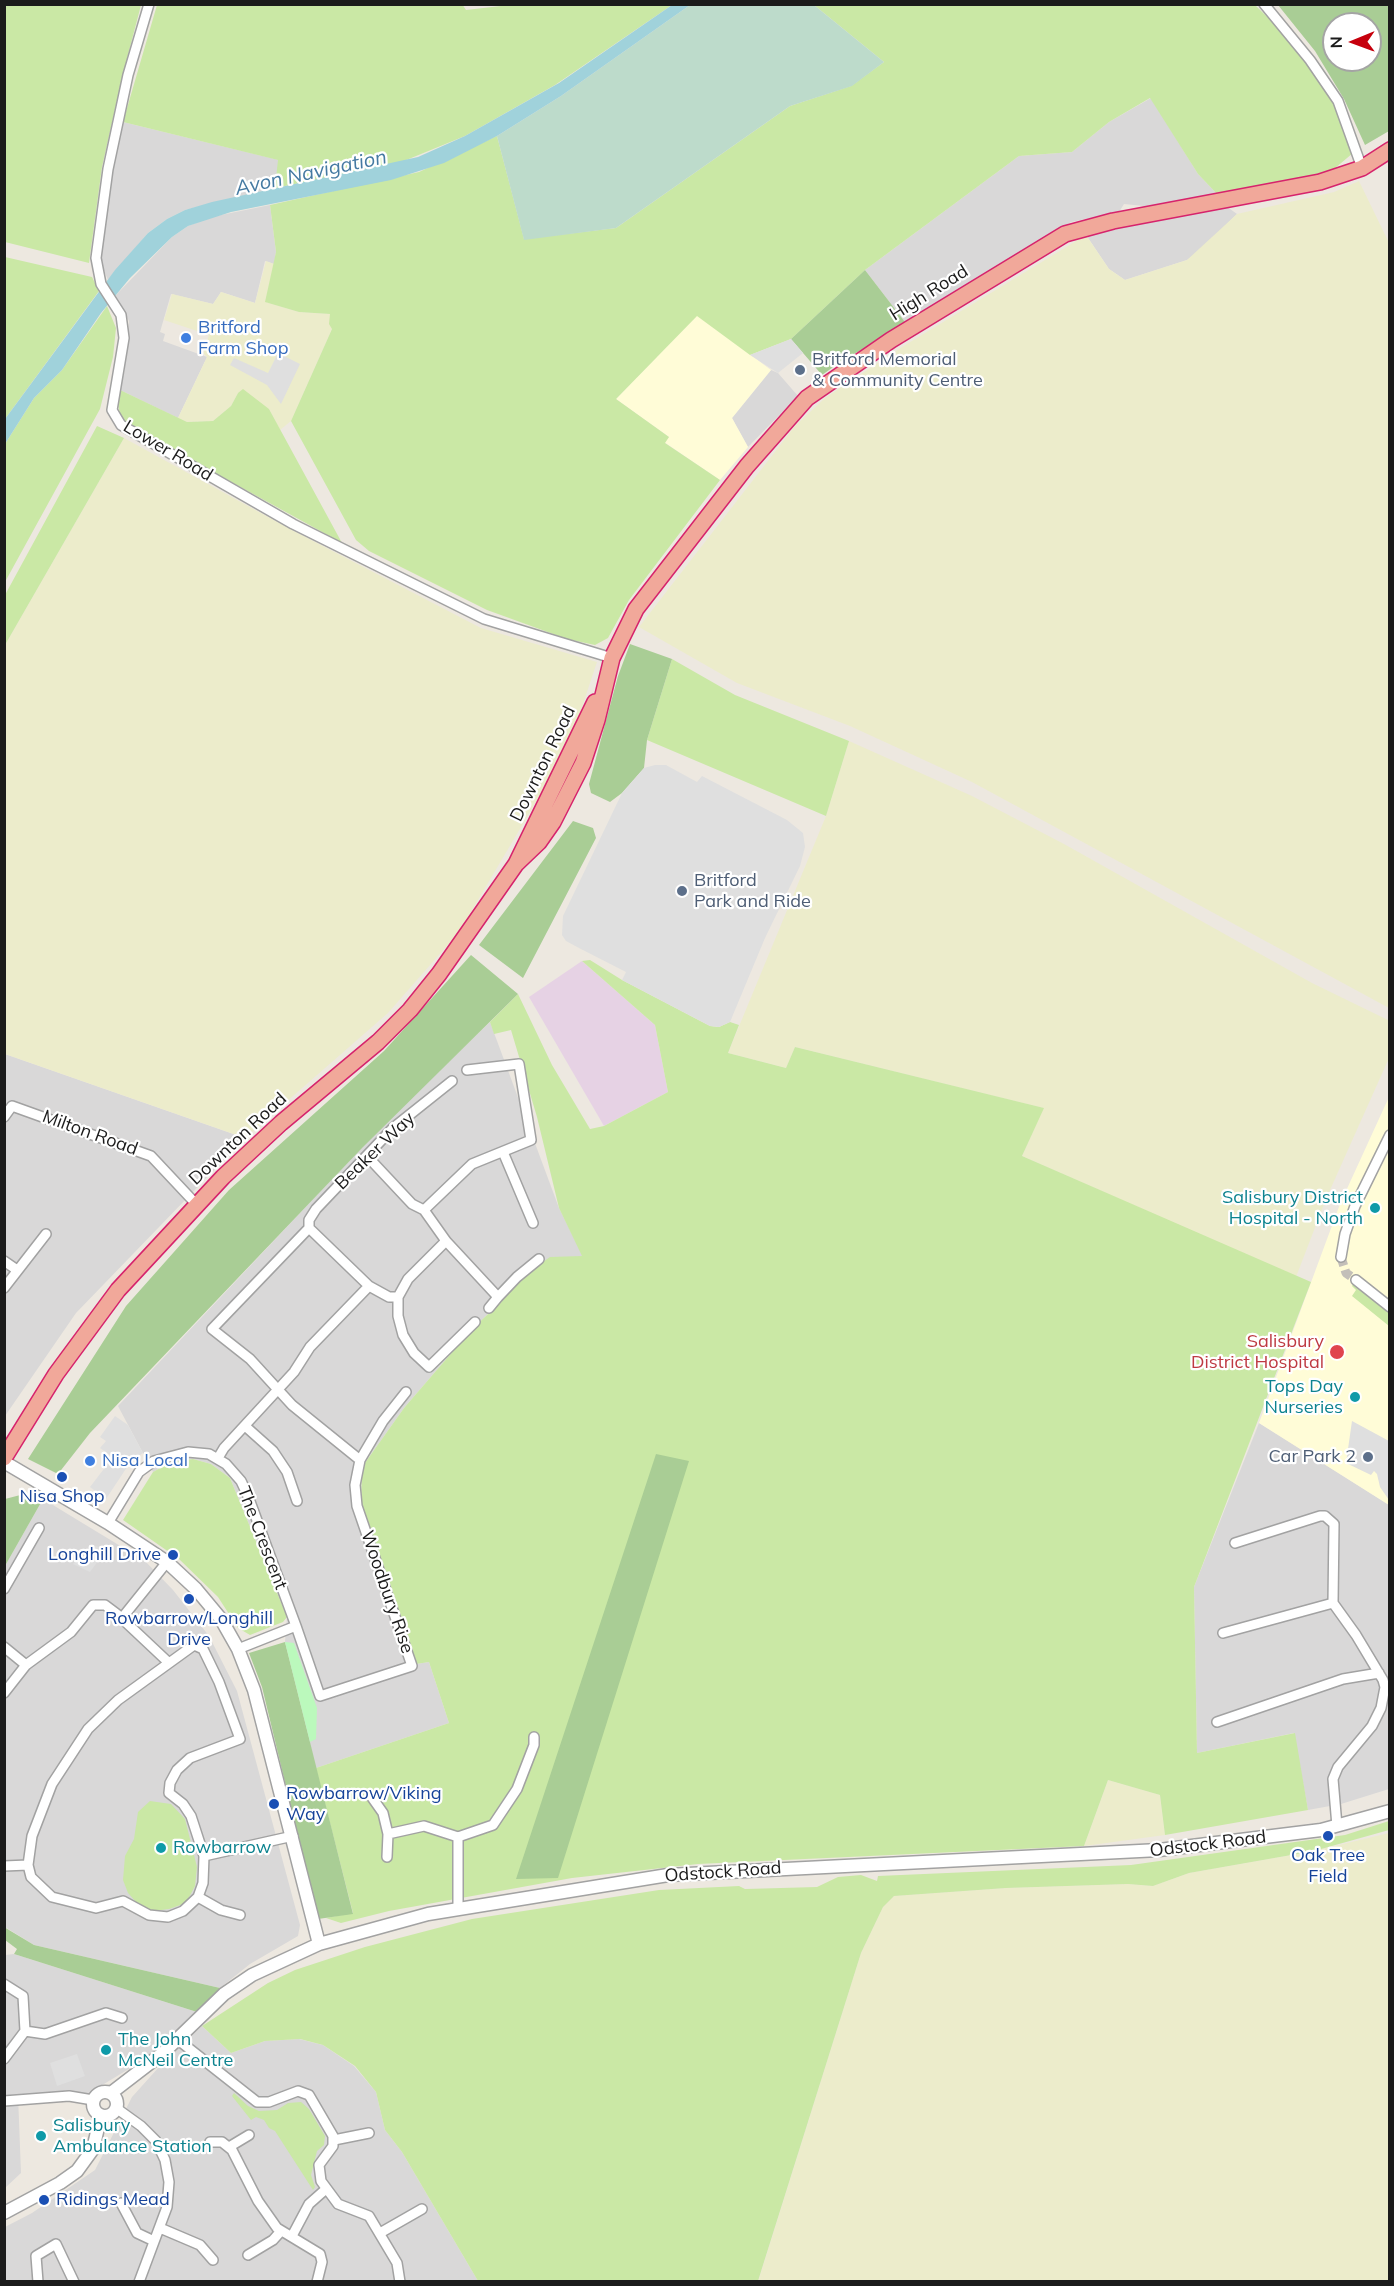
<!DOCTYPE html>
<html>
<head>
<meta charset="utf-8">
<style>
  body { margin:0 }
  #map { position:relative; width:1394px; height:2286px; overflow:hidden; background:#ede8e0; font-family:Mulish,sans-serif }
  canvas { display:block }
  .frame { position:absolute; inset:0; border:6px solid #1b1b1b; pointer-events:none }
  .north { position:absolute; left:1322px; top:12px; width:60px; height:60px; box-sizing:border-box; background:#fff; border:2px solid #a4a4a4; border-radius:50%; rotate:269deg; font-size:16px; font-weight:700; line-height:24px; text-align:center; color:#1b1b1b }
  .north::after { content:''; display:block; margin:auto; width:21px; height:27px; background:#c6000d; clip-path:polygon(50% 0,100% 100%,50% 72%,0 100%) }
</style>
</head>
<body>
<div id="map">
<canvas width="1394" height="2286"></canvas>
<div class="frame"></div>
<div class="north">N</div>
</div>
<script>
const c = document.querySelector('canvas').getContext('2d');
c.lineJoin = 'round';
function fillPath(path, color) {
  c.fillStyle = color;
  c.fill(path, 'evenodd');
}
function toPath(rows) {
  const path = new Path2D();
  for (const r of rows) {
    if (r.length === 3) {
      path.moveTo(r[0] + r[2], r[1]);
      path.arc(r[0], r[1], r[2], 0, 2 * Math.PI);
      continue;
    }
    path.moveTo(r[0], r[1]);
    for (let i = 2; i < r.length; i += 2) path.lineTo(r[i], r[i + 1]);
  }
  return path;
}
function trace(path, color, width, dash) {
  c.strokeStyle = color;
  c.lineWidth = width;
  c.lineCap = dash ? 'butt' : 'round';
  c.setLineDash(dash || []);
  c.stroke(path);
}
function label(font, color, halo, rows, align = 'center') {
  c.font = font + ' Mulish,sans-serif';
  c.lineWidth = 4.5;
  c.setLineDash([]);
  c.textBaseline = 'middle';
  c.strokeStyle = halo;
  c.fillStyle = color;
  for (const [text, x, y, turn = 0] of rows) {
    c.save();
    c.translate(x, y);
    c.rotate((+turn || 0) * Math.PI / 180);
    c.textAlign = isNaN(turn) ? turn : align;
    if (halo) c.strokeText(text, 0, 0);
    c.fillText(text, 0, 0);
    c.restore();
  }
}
fillPath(toPath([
  [1151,98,1198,174,1219,196,1154,207,1124,204,1119,212,1071,222,908,326,865,270,1019,156,1072,152,1109,122],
  [123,122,279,160,275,188,185,210,167,219,148,233,108,280,99,259,113,168],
  [270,205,276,252,274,264,265,261,255,303,221,292,213,304,171,294,160,332,165,334,163,341,207,357,178,418,118,389,124,374,129,321,115,296,172,237,188,226,211,217],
  [1226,206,1237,214,1198,253,1187,260,1125,280,1109,269,1086,235],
  [771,370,778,373,798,396,748,447,732,418],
  [490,1022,559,1208,583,1256,516,1281,500,1303,473,1328,404,1408,362,1467,361,1502,416,1664,429,1662,449,1723,316,1768,285,1642,287,1617,230,1478,211,1464,193,1459,171,1462,153,1472,118,1406,385,1123],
  [5,1054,245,1138,76,1313,5,1416],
  [1259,1423,1389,1505,1389,1789,1341,1804,1308,1810,1294,1733,1197,1753,1194,1587],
  [43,1499,145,1561,173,1590,209,1636,237,1691,300,1925,298,1936,250,1964,220,1988,34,1945,5,1927,5,1566],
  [14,1954,197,2012,152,2055,89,2093,18,2095,21,2173,5,2188,5,1955],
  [202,2026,231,2053,265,2041,299,2039,323,2045,354,2066,376,2092,385,2130,402,2152,478,2281,5,2282,5,2227,32,2213,95,2170,132,2097,159,2067]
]), '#d9d8d8');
fillPath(toPath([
  [582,961,655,1025,668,1092,604,1126,529,997]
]), '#e6d2e4');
fillPath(toPath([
  [697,315,771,370,732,418,748,447,720,480,664,442,669,437,616,399],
  [1389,1097,1389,1505,1259,1423,1340,1204]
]), '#fffcd7');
fillPath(toPath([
  [1359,181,1390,245,1389,1008,972,782,850,726,737,683,639,627,795,426,825,398,902,347,1086,235,1109,269,1125,280,1187,260,1237,214,1334,192],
  [266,261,274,264,266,302,299,312,330,314,332,329,291,421,280,430,269,409,238,393,231,406,213,421,187,422,178,418,207,357,203,353,209,335,164,320,172,294,213,304,221,292,255,303],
  [124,438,290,529,481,628,597,662,578,719,556,768,459,932,388,1013,245,1138,5,1054,5,645],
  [849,741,972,796,1064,844,1312,983,1390,1021,1389,1058,1326,1199,1296,1277,1022,1156,1043,1108,795,1047,786,1068,728,1053,826,816],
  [1108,1780,1160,1795,1165,1835,1084,1846],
  [1389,1833,1389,2281,758,2282,861,1953,883,1907,894,1896,1006,1888,1128,1884,1153,1886,1189,1873,1314,1851]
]), '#ececcb');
fillPath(toPath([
  [5,4,141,5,123,74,102,167,89,263,5,242],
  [462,4,466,10,518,4,672,5,555,85,465,136,399,163,275,188,278,160,123,122,157,5],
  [814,5,1255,5,1309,58,1335,103,1353,153,1328,174,1219,196,1198,174,1150,98,1109,122,1072,152,1019,156,865,270,791,339,750,355,697,316,616,399,669,437,665,443,720,480,629,600,608,638,595,645,567,639,487,610,369,551,356,540,291,421,332,329,329,324,330,314,299,312,265,302,276,252,270,205,419,172,497,136,524,239,616,228,790,106,851,86,884,62],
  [5,257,92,277,99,291,5,419],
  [107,306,116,328,113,357,100,409,5,582,5,444,34,398,62,370],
  [118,389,187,422,213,421,231,406,238,393,243,389,269,409,342,543,128,425,121,418,118,405],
  [97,426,124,438,5,645,5,595],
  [672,659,735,695,849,741,826,816,647,740],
  [590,960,622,980,710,1026,719,1027,730,1022,739,1025,728,1053,786,1068,795,1047,1044,1108,1022,1156,1311,1282,1194,1587,1197,1753,1295,1733,1308,1810,1165,1835,1160,1795,1108,1780,1084,1846,698,1864,572,1878,389,1911,341,1923,326,1918,353,1913,316,1768,449,1723,429,1662,416,1664,361,1502,362,1467,404,1408,473,1328,500,1303,516,1281,550,1257,582,1256,559,1208,537,1117,511,1030,494,1034,490,1022,518,994,552,1065,590,1129,604,1126,668,1092,655,1025,582,961],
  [1354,1283,1389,1312,1389,1326,1352,1296,1356,1290,1352,1286],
  [193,1459,211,1464,230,1478,287,1617,283,1622,250,1635,238,1628,218,1597,179,1559,123,1520,153,1472,171,1462],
  [150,1801,171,1804,185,1819,197,1867,195,1886,186,1903,169,1909,153,1911,137,1903,128,1893,123,1880,125,1856,134,1839,138,1812],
  [1389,1821,1389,1830,1314,1851,1189,1873,1153,1886,1128,1884,1006,1888,894,1896,883,1907,861,1953,758,2281,478,2281,402,2152,385,2130,376,2092,355,2066,323,2045,300,2039,265,2041,231,2053,202,2026,268,1983,295,1970,365,1947,472,1919,659,1890,739,1886,745,1889,817,1887,838,1877,861,1875,877,1881,878,1876,1131,1865,1345,1835],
  [234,2093,248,2106,259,2111,277,2110,288,2103,301,2102,309,2109,325,2136,324,2145,317,2151,311,2175,315,2187,313,2190,275,2131,269,2128,264,2120,256,2117,251,2120,232,2096]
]), '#cae8a5');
fillPath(toPath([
  [1278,5,1389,5,1389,131,1365,145,1344,99,1315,51],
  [1334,24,1370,24,1370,60,1334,60],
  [865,270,908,326,846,358,822,375,791,339],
  [630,644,672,659,647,740,644,768,622,793,610,802,591,793,589,784,618,676],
  [573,821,593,828,596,838,523,978,479,945],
  [471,955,518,994,363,1147,90,1433,58,1474,28,1459,126,1306,229,1190,384,1051],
  [656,1454,689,1461,558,1878,516,1879],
  [28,1493,43,1499,5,1566,5,1499],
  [285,1642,353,1914,318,1919,262,1687,249,1653],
  [4,1927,34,1945,220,1988,197,2012,14,1954,17,1949,5,1940]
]), '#a9cd95');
fillPath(toPath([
  [690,5,814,5,884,62,852,86,790,106,616,228,524,240,497,136,561,96]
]), '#bddbcb');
fillPath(toPath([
  [285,1642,294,1643,317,1708,316,1739,310,1742]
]), '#bbf9bc');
fillPath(toPath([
  [791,339,803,353,778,373,750,355],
  [278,353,300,364,281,404,267,385,230,365,234,358,268,373],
  [655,765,666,765,697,782,702,776,787,820,803,833,805,847,800,866,765,938,730,1022,719,1027,710,1026,622,980,626,972,579,948,566,941,562,935,563,916,622,793,644,768],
  [115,1416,128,1425,143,1453,131,1461,106,1499,90,1487,113,1457,100,1448,106,1441,100,1437],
  [1352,1421,1389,1441,1389,1500,1380,1487,1377,1474,1374,1471,1371,1475,1346,1463],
  [95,1546,107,1549,90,1572,73,1564,76,1559,82,1561],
  [77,2054,85,2076,57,2086,50,2063]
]), '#dfdfdf');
fillPath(toPath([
  [672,5,690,5,561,96,497,136,444,163,391,180,231,212,188,226,172,237,130,278,101,313,62,370,34,398,5,444,5,419,115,270,148,233,167,219,185,210,212,202,418,157,465,136,559,83]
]), '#a0d2db');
trace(toPath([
  [1341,1257,1346,1273,1356,1280]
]), '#c3bfb9', 9, [9, 4.5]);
const minor = toPath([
  [149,4,128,75,108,169,96,258,101,284,121,315,124,338,112,410,121,425,293,524,484,619,612,658],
  [1264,4,1310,60,1338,101,1362,168],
  [4,1117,12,1106,151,1156,197,1205],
  [503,1152,533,1223],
  [367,1156,412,1204,424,1210,446,1241],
  [424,1210,472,1164,531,1140,519,1064,467,1070],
  [309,1228,369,1286,389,1297,398,1297,398,1316,403,1335,414,1353,429,1367,475,1322],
  [309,1228,309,1220,316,1209,393,1128,452,1081],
  [1341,1257,1345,1234,1355,1206,1390,1135],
  [4,1261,17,1270],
  [1356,1280,1390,1307],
  [4,1288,46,1234],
  [398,1297,408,1279,446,1241,498,1297,517,1277,539,1259],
  [489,1308,498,1297],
  [245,1426,273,1451,287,1472,297,1501],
  [218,1458,224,1448,294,1372,310,1347,369,1286],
  [360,1460,383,1421,406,1392],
  [108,1523,139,1472,154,1461,188,1452,209,1454,226,1464,241,1481,248,1496,296,1626,238,1649],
  [1235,1543,1320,1516,1325,1516,1334,1524,1333,1603,1356,1635,1383,1680,1385,1687,1381,1708,1372,1726,1338,1767,1333,1779,1337,1826],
  [4,1589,39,1528],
  [122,1618,167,1562],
  [296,1626,320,1696,412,1666,357,1506,355,1485,360,1460,292,1405,250,1359,212,1329,309,1228],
  [1223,1633,1333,1603],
  [194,1645,203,1649,219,1682,240,1739,190,1758,177,1770,170,1783,169,1793,183,1804,191,1816,204,1856,203,1883,198,1897,183,1911,168,1917,149,1915,123,1901,96,1908,52,1897,31,1877,28,1865,32,1836,52,1784,88,1729,118,1700,194,1645],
  [4,1647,26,1665],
  [4,1693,26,1665,71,1632,93,1605,105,1605,117,1614,168,1662],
  [1217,1722,1343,1679,1379,1673],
  [371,1796,383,1813,388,1834],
  [204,1856,293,1836],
  [387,1857,388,1834,424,1826,458,1837,493,1825,517,1789,534,1745,534,1737],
  [4,1866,28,1865],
  [198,1897,221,1910,240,1915],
  [458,1908,458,1837],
  [4,1984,23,1996,25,2031,4,2059],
  [25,2031,45,2034,106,2013,122,2018],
  [177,2039,257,2102,269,2102,298,2091,309,2095,333,2136,333,2146,319,2165,321,2181,338,2204,369,2216,397,2263,400,2282],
  [4,2101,69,2096,93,2100],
  [116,2108,141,2126,156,2141,165,2160,169,2182,167,2207,139,2282],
  [334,2140,369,2133],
  [210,2142,222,2142,232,2150,258,2201,277,2228,320,2254,322,2262,317,2282],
  [229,2147,249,2135],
  [121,2203,137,2233,154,2241],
  [160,2228,200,2245,213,2260],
  [380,2233,422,2209],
  [292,2236,309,2204,326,2189],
  [248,2255,273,2240,281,2231],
  [38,2282,36,2256,56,2244,74,2282]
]);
const tertiary = toPath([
  [4,1462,108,1523,167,1562,196,1589,221,1619,238,1649,254,1690,319,1944],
  [105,2104,12],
  [111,2093,163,2053,224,1994,252,1975,319,1944,428,1914,668,1875,1159,1850,1321,1830,1390,1811],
  [4,2213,60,2183,77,2171,93,2149,101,2115]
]);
const trunk = toPath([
  [516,864,539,842,553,822,583,763,597,720,612,658,636,609,747,466,807,398,891,340,1065,234,1113,221,1320,182,1362,168,1390,150],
  [4,1458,56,1374,118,1290,223,1177,281,1123,378,1042,410,1010,439,974,516,864,595,702]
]);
trace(minor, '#a2a2a2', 12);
trace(tertiary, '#a2a2a2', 15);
trace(trunk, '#d6236c', 18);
trace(minor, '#fff', 9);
trace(tertiary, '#fff', 12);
trace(trunk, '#f1a89a', 15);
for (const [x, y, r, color] of [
  [186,338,6,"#3f7fe0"],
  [800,370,6,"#5c6f8a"],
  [682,891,6,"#5c6f8a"],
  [1375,1208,6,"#0f9aa8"],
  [1337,1352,8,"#e0444e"],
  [1355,1397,6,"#0f9aa8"],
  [1368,1457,6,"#5c6f8a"],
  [90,1461,6,"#3f7fe0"],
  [62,1477,6,"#1a4fb4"],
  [173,1555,6,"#1a4fb4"],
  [189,1599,6,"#1a4fb4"],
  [274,1804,6,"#1a4fb4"],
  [1328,1836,6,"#1a4fb4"],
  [161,1848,6,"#0f9aa8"],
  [106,2050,6,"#0f9aa8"],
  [41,2136,6,"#0f9aa8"],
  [44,2200,6,"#1a4fb4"]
]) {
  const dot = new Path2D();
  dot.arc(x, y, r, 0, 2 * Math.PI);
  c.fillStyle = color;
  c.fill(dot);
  trace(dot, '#fff', 2);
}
label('18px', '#1b1b1b', '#fff', [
  ["High Road",929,293,-32],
  ["Lower Road",168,451,31],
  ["Downton Road",543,764,-64],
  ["Milton Road",90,1133,20],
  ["Downton Road",238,1139,-43],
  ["Beaker Way",375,1151,-44],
  ["The Crescent",262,1538,69],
  ["Woodbury Rise",387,1592,71],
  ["Odstock Road",1208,1844,-7],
  ["Odstock Road",723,1872,-4]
]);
label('18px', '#366cbe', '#fff', [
  ["Britford",198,328],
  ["Farm Shop",198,349],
  ["Nisa Local",102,1461]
], 'left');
label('18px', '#4e5e75', '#fff', [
  ["Britford Memorial",812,360],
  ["& Community Centre",812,381],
  ["Britford",694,881],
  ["Park and Ride",694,902],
  ["Car Park 2",1356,1457,"right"]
], 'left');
label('18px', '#0d838f', '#fff', [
  ["Salisbury District",1363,1198,"right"],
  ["Hospital - North",1363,1219,"right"],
  ["Tops Day",1343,1387,"right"],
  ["Nurseries",1343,1408,"right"],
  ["Rowbarrow",173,1848],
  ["The John",118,2040],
  ["McNeil Centre",118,2061],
  ["Salisbury",53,2126],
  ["Ambulance Station",53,2147]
], 'left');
label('18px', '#be3a42', '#fff', [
  ["Salisbury",1324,1342],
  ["District Hospital",1324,1363]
], 'right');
label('18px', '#164399', '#fff', [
  ["Nisa Shop",62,1497],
  ["Longhill Drive",161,1555,"right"],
  ["Rowbarrow/Longhill",189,1619],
  ["Drive",189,1640],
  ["Rowbarrow/Viking",286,1794,"left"],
  ["Way",286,1815,"left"],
  ["Oak Tree",1328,1856],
  ["Field",1328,1877],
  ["Ridings Mead",56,2200,"left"]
]);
label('italic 20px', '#457aa2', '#fff', [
  ["Avon Navigation",311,173,-12]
]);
</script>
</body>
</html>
